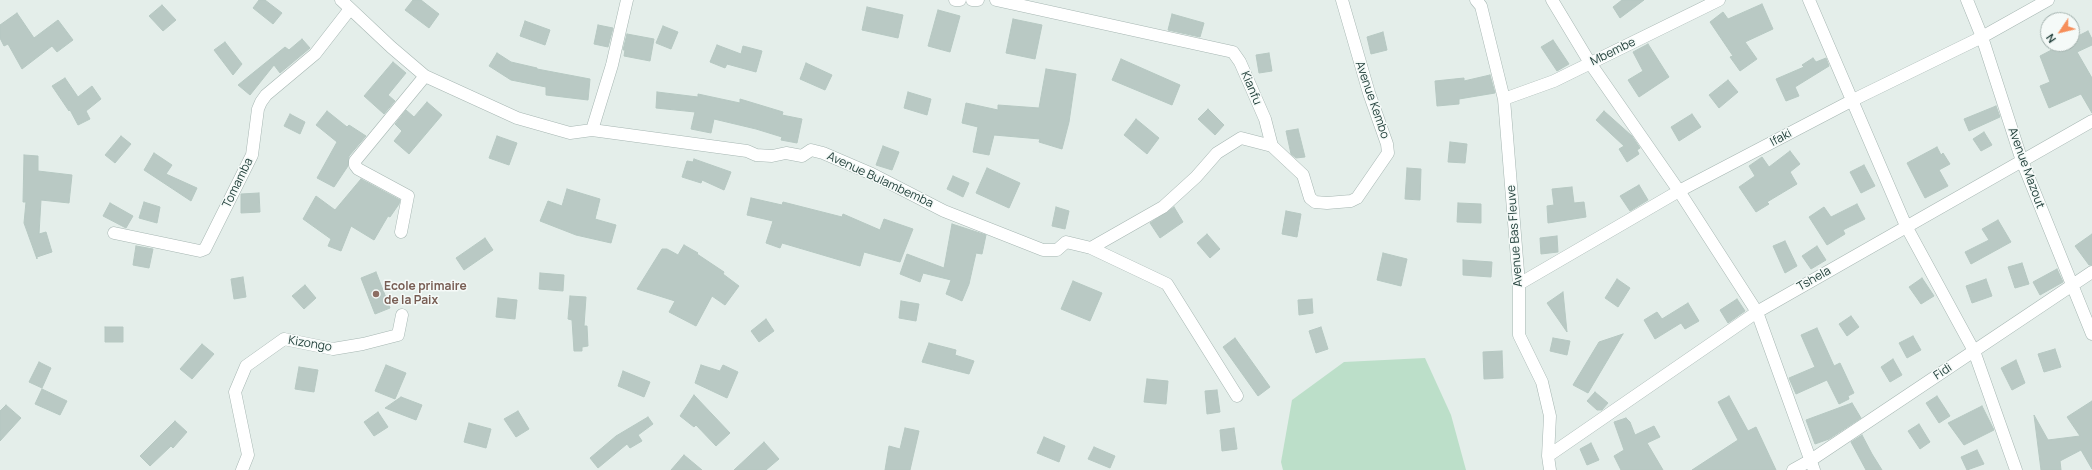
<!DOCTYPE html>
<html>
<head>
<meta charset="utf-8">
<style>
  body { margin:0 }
  #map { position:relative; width:2092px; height:470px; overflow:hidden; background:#e4eeea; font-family:Manrope,sans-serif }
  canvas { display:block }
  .north { position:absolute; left:2040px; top:12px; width:40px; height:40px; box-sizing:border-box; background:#f5faf8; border:1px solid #a1b0ac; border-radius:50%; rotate:235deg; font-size:11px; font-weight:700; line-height:16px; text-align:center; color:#22403b }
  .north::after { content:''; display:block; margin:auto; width:14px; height:18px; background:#f68e59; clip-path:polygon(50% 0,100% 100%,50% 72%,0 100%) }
</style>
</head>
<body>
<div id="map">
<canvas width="2092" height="470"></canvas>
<div class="north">N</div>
</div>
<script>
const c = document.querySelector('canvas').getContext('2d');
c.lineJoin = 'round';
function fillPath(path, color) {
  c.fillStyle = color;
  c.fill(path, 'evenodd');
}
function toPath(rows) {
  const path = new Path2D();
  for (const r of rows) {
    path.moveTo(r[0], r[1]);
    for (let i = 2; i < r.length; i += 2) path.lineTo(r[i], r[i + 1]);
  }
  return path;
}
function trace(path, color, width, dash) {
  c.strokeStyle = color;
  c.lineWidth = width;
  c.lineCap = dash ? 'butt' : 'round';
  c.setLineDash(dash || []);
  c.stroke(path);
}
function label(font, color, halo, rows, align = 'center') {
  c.font = font + ' Manrope,sans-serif';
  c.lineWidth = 3;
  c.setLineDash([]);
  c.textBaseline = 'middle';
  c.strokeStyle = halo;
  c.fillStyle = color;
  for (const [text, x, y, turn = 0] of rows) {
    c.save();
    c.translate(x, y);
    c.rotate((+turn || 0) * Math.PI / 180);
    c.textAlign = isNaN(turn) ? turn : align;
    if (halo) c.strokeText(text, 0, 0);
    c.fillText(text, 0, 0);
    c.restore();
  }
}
fillPath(toPath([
  [1425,358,1451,415,1466,470,1283,470,1281,462,1292,400,1344,362]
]), '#bcdfc9');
const building = toPath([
  [259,0,265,0,282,13,273,24,253,8,259,0],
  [413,0,421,0,439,14,429,28,405,10,413,0],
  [1622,0,1644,0,1620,18,1613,7,1622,0],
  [1762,4,1773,29,1745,42,1757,59,1740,71,1730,57,1733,56,1710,22,1723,12,1728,19,1762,4],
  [162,5,176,20,163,31,149,16,162,5],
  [867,7,903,15,898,38,862,30,867,7],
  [938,10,960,16,950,52,928,46,938,10],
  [17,13,34,38,58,20,73,40,57,52,52,46,22,69,8,44,4,46,0,38,0,25,17,13],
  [1172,14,1204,23,1200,37,1168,30,1172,14],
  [1013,19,1042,25,1035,59,1006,53,1013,19],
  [525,21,550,30,545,45,520,36,525,21],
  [598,25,613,28,608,47,594,44,598,25],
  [663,26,678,32,671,49,656,43,663,26],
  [2088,31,2092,39,2092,45,2077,52,2092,78,2092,113,2081,94,2049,108,2040,86,2050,82,2040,56,2063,44,2072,44,2072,39,2088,31],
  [1383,32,1387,50,1371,54,1367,37,1383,32],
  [627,34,654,39,650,61,624,56,625,50,623,50,627,34],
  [302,39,310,48,280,73,274,65,250,95,238,85,285,47,289,50,302,39],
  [1553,40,1569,64,1557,71,1541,47,1553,40],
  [225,42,242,64,233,75,214,50,225,42],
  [1648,44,1669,77,1639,97,1628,80,1643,71,1633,52,1648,44],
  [717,45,741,54,743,46,762,51,756,72,727,64,725,68,710,62,717,45],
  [497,53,511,62,537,68,537,69,590,79,588,100,546,95,546,87,511,80,489,66,497,53],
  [1269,53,1272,71,1259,73,1256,55,1269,53],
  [1813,58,1816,62,1826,58,1829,66,1795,87,1799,96,1786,101,1776,79,1804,67,1802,65,1813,58],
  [1121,59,1180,85,1172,105,1112,80,1121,59],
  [393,62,406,73,388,95,395,101,384,114,364,96,393,62],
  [806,63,832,75,825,90,800,79,806,63],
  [1046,69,1076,74,1069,122,1062,149,1039,142,1040,139,994,135,989,155,973,152,978,127,962,123,966,103,998,110,998,105,1039,108,1046,69],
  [1490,75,1495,93,1459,99,1459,104,1437,106,1435,81,1464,78,1464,81,1490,75],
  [65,78,78,97,92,86,101,99,86,111,90,119,78,125,70,110,69,111,52,86,65,78],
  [1728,80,1738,92,1719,108,1709,95,1728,80],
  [657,92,698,97,698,94,740,103,740,99,783,112,782,115,802,119,797,143,781,140,782,137,756,129,714,119,711,133,691,129,695,112,656,108,657,92],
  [908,92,931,99,927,115,904,108,908,92],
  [427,102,442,115,409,154,394,141,402,131,395,124,406,110,414,117,427,102],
  [1996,106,2000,117,1969,131,1964,119,1996,106],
  [1208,109,1224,125,1215,135,1198,119,1208,109],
  [327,111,347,127,349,125,366,136,349,156,348,166,334,187,317,178,337,142,316,125,327,111],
  [1604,111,1632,136,1640,148,1637,150,1639,154,1627,162,1619,149,1624,146,1596,120,1604,111],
  [290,114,305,122,300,134,284,126,290,114],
  [1692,114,1701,127,1679,141,1671,127,1692,114],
  [1136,119,1159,138,1147,154,1124,135,1136,119],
  [1298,129,1305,157,1296,158,1291,154,1286,131,1298,129],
  [1984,132,1992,145,1981,151,1973,139,1984,132],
  [121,136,131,144,115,163,105,155,121,136],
  [497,136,517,143,509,165,489,158,497,136],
  [1450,142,1467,144,1465,163,1448,162,1450,142],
  [883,146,899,152,892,170,876,165,883,146],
  [1937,147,1941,155,1943,153,1950,164,1939,170,1948,186,1925,198,1907,163,1937,147],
  [1790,151,1800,164,1790,172,1797,184,1767,202,1769,204,1756,212,1739,187,1755,176,1749,166,1762,157,1769,167,1790,151],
  [154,153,172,165,166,174,197,188,191,201,144,170,154,153],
  [24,155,38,156,38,171,72,175,69,203,41,200,39,234,46,232,52,252,37,257,37,259,24,223,26,202,23,202,24,155],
  [694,159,731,172,724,190,702,180,701,183,682,177,687,161,693,162,694,159],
  [1864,165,1875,186,1861,193,1850,172,1864,165],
  [987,168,1020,183,1009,208,976,193,987,168],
  [1407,168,1421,169,1420,200,1405,199,1407,168],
  [953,176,969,183,963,197,947,189,953,176],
  [361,179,400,200,399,204,390,217,388,216,374,240,351,226,341,251,328,246,331,239,303,219,316,196,335,210,361,179],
  [1639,185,1648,200,1630,211,1620,196,1639,185],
  [1572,187,1574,203,1584,202,1586,217,1548,223,1547,206,1554,205,1552,189,1572,187],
  [567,189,600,199,595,219,616,225,611,243,576,235,540,221,548,201,562,206,567,189],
  [259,193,260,212,241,213,241,194,259,193],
  [751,198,782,205,783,202,842,217,843,214,880,230,884,219,913,229,900,262,864,252,860,266,782,243,780,248,766,243,773,221,747,215,751,198],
  [144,202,160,207,157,223,139,218,144,202],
  [110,203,133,216,126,228,103,216,110,203],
  [1458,203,1481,204,1481,223,1457,222,1458,203],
  [1857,204,1865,219,1843,230,1845,234,1827,245,1809,217,1824,207,1831,217,1857,204],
  [1056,207,1069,211,1065,229,1052,226,1056,207],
  [1174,207,1183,222,1160,238,1150,223,1174,207],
  [1286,211,1301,214,1297,237,1282,234,1286,211],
  [1998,220,2011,242,1971,264,1965,252,1989,240,1982,229,1998,220],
  [952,224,986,235,982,254,976,253,969,284,962,301,946,294,951,280,923,273,920,282,900,274,907,254,944,268,952,224],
  [1207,234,1220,249,1210,258,1197,243,1207,234],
  [2092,234,2092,265,2089,265,2075,246,2092,234],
  [1557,236,1558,252,1541,254,1540,238,1557,236],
  [485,238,493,250,464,270,456,258,485,238],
  [1785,241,1797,266,1785,273,1773,246,1785,241],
  [684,245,698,253,697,254,724,272,723,274,739,286,725,305,712,296,696,326,669,312,675,301,637,289,662,249,667,249,678,255,684,245],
  [136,246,153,249,149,268,133,265,136,246],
  [1817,246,1826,260,1811,269,1802,256,1817,246],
  [1383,253,1407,259,1401,286,1377,280,1383,253],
  [1463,260,1492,262,1491,277,1463,275,1463,260],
  [2022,263,2029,284,2015,288,2008,267,2022,263],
  [2057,269,2063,282,2040,295,2033,282,2057,269],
  [376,272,390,308,375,314,361,278,376,272],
  [540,273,564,275,563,291,539,289,540,273],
  [243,277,246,297,234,299,231,279,243,277],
  [1922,278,1934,296,1921,304,1909,287,1922,278],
  [1617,279,1630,288,1618,307,1605,298,1617,279],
  [1986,279,1992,296,1972,303,1966,286,1986,279],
  [1073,281,1102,293,1090,321,1061,309,1073,281],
  [305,285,316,298,304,309,292,296,305,285],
  [1563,292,1567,332,1547,303,1563,292],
  [570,296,586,297,584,326,587,326,588,346,582,347,582,351,574,351,572,320,568,319,570,296],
  [498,298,517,300,515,319,496,317,498,298],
  [1312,299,1313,313,1299,315,1298,300,1312,299],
  [1737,299,1745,311,1728,323,1720,310,1737,299],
  [901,301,919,304,916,321,899,318,901,301],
  [1688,303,1699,321,1685,329,1681,323,1655,339,1644,320,1657,312,1662,319,1688,303],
  [1851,316,1859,327,1847,336,1839,324,1851,316],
  [766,319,774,331,759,342,751,331,766,319],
  [105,327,123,327,123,342,105,342,105,327],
  [1321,327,1328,349,1316,353,1309,331,1321,327],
  [1817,328,1834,366,1840,363,1854,393,1848,396,1849,399,1839,404,1827,380,1796,394,1789,378,1815,367,1801,335,1817,328],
  [1623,334,1588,393,1573,385,1599,342,1623,334],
  [1913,336,1921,350,1907,358,1899,343,1913,336],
  [1235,338,1270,387,1258,396,1223,347,1235,338],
  [1553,338,1570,341,1567,355,1550,351,1553,338],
  [929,343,956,350,955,355,974,361,969,374,922,362,929,343],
  [202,344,214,354,192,379,180,369,202,344],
  [2055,349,2061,367,2044,372,2038,354,2055,349],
  [1502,351,1503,378,1484,379,1483,352,1502,351],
  [1893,359,1902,375,1890,382,1881,367,1893,359],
  [2016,360,2025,383,2012,390,2001,368,2016,360],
  [39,362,51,368,42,388,29,382,39,362],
  [386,365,406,373,395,399,375,391,386,365],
  [701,365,720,371,723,365,738,372,727,398,695,383,701,365],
  [299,367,318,370,314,392,295,389,299,367],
  [623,371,650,382,644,397,618,386,623,371],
  [1147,379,1168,381,1166,404,1144,402,1147,379],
  [42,389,67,401,60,415,35,404,42,389],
  [1217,390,1220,412,1207,414,1205,391,1217,390],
  [1595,392,1608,403,1602,410,1597,410,1587,401,1595,392],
  [694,395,730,433,716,446,696,425,694,427,680,416,694,395],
  [1729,396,1748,431,1756,427,1776,470,1692,470,1738,440,1718,402,1729,396],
  [1937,396,1950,416,1939,423,1926,403,1937,396],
  [401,397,422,405,416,420,385,408,401,397],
  [2092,401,2092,469,2081,450,2060,461,2061,470,2041,470,2034,415,2048,440,2080,436,2067,417,2092,401],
  [1852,403,1861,418,1829,439,1815,444,1806,420,1852,403],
  [6,405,21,418,0,441,0,411,6,405],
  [1982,406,1994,430,1964,445,1948,423,1982,406],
  [518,411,529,429,516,437,504,419,518,411],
  [378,412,388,427,374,436,364,422,378,412],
  [648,417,653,424,638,435,642,441,630,448,627,444,598,468,590,458,616,436,648,417],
  [1626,418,1630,422,1635,435,1654,426,1660,437,1647,443,1663,470,1621,470,1614,456,1624,450,1614,422,1626,418],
  [175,421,187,432,173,448,171,446,150,466,140,456,175,421],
  [469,423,491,429,486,448,464,442,469,423],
  [1919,424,1930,442,1920,449,1908,431,1919,424],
  [905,428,919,431,910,470,885,470,889,446,900,449,905,428],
  [1234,428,1237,449,1222,451,1220,430,1234,428],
  [1862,435,1872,454,1882,470,1866,470,1851,442,1862,435],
  [1044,437,1065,446,1059,462,1037,453,1044,437],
  [764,442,779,459,766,470,734,470,764,442],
  [1591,443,1599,460,1587,465,1580,449,1591,443],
  [1094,447,1115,456,1110,468,1088,459,1094,447],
  [1977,450,1984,464,1967,470,1961,457,1977,450],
  [684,455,702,470,671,470,684,455]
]);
fillPath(building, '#b9c9c4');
trace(building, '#b6c8c2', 1);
const street = toPath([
  [341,0,391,47,425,76,517,118,570,133,592,130,747,151,756,155,772,156,786,153,802,156,811,150,823,153,872,174,944,211,1043,250,1057,250,1066,242,1091,248,1167,284,1237,396],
  [955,0,960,0],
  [972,0,978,0],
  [996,0,1233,52,1240,62,1265,119,1272,146],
  [1476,0,1481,6,1504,99,1519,284,1519,335,1542,382,1550,416,1548,456,1550,470],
  [1552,0,1590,63,1679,191,1757,312,1814,470],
  [1809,0,1906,226,1974,351,2016,470],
  [1967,0,1982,37,2022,161,2092,334],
  [1504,99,1554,81,1719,0],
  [592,130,612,65,627,0],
  [1272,146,1303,175,1310,198,1315,202,1327,203,1351,201,1357,198,1388,153,1387,144,1369,93,1342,0],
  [401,232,408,196,358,169,355,165,355,161,425,76],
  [114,233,200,251,205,249,252,155,258,109,261,102,266,95,315,54,350,9],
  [1091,248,1163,207,1196,177,1217,153,1241,138,1272,146],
  [1519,284,1679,191,1853,100,1982,37,2048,0],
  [1548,456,1757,312,2092,121],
  [242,470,248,455,235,392,246,366,284,339,333,349,363,344,398,335,402,315],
  [1793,470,1811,460,2092,272]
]);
trace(street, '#a6b6b2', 13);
trace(street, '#fff', 12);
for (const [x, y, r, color] of [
  [376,294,4,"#8d6e63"]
]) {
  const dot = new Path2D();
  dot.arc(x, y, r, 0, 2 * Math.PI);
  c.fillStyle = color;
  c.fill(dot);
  trace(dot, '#f5faf8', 1.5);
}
label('12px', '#22403b', '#f5faf8', [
  ["Mbembe",1613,52,-26],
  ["Kianfu",1251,88,67],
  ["Avenue Kembo",1372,100,71],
  ["Ifaki",1781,138,-28],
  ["Avenue Mazout",2026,168,70],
  ["Avenue Bulambemba",880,180,25],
  ["Tomamba",238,183,-64],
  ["Avenue Bas Fleuve",1515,236,-94],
  ["Tshela",1814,279,-30],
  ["Kizongo",310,344,9],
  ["Fidi",1943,372,-34]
]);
label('bold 12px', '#785e54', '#f5faf8', [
  ["Ecole primaire",384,287],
  ["de la Paix",384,301]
], 'left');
</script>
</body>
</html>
